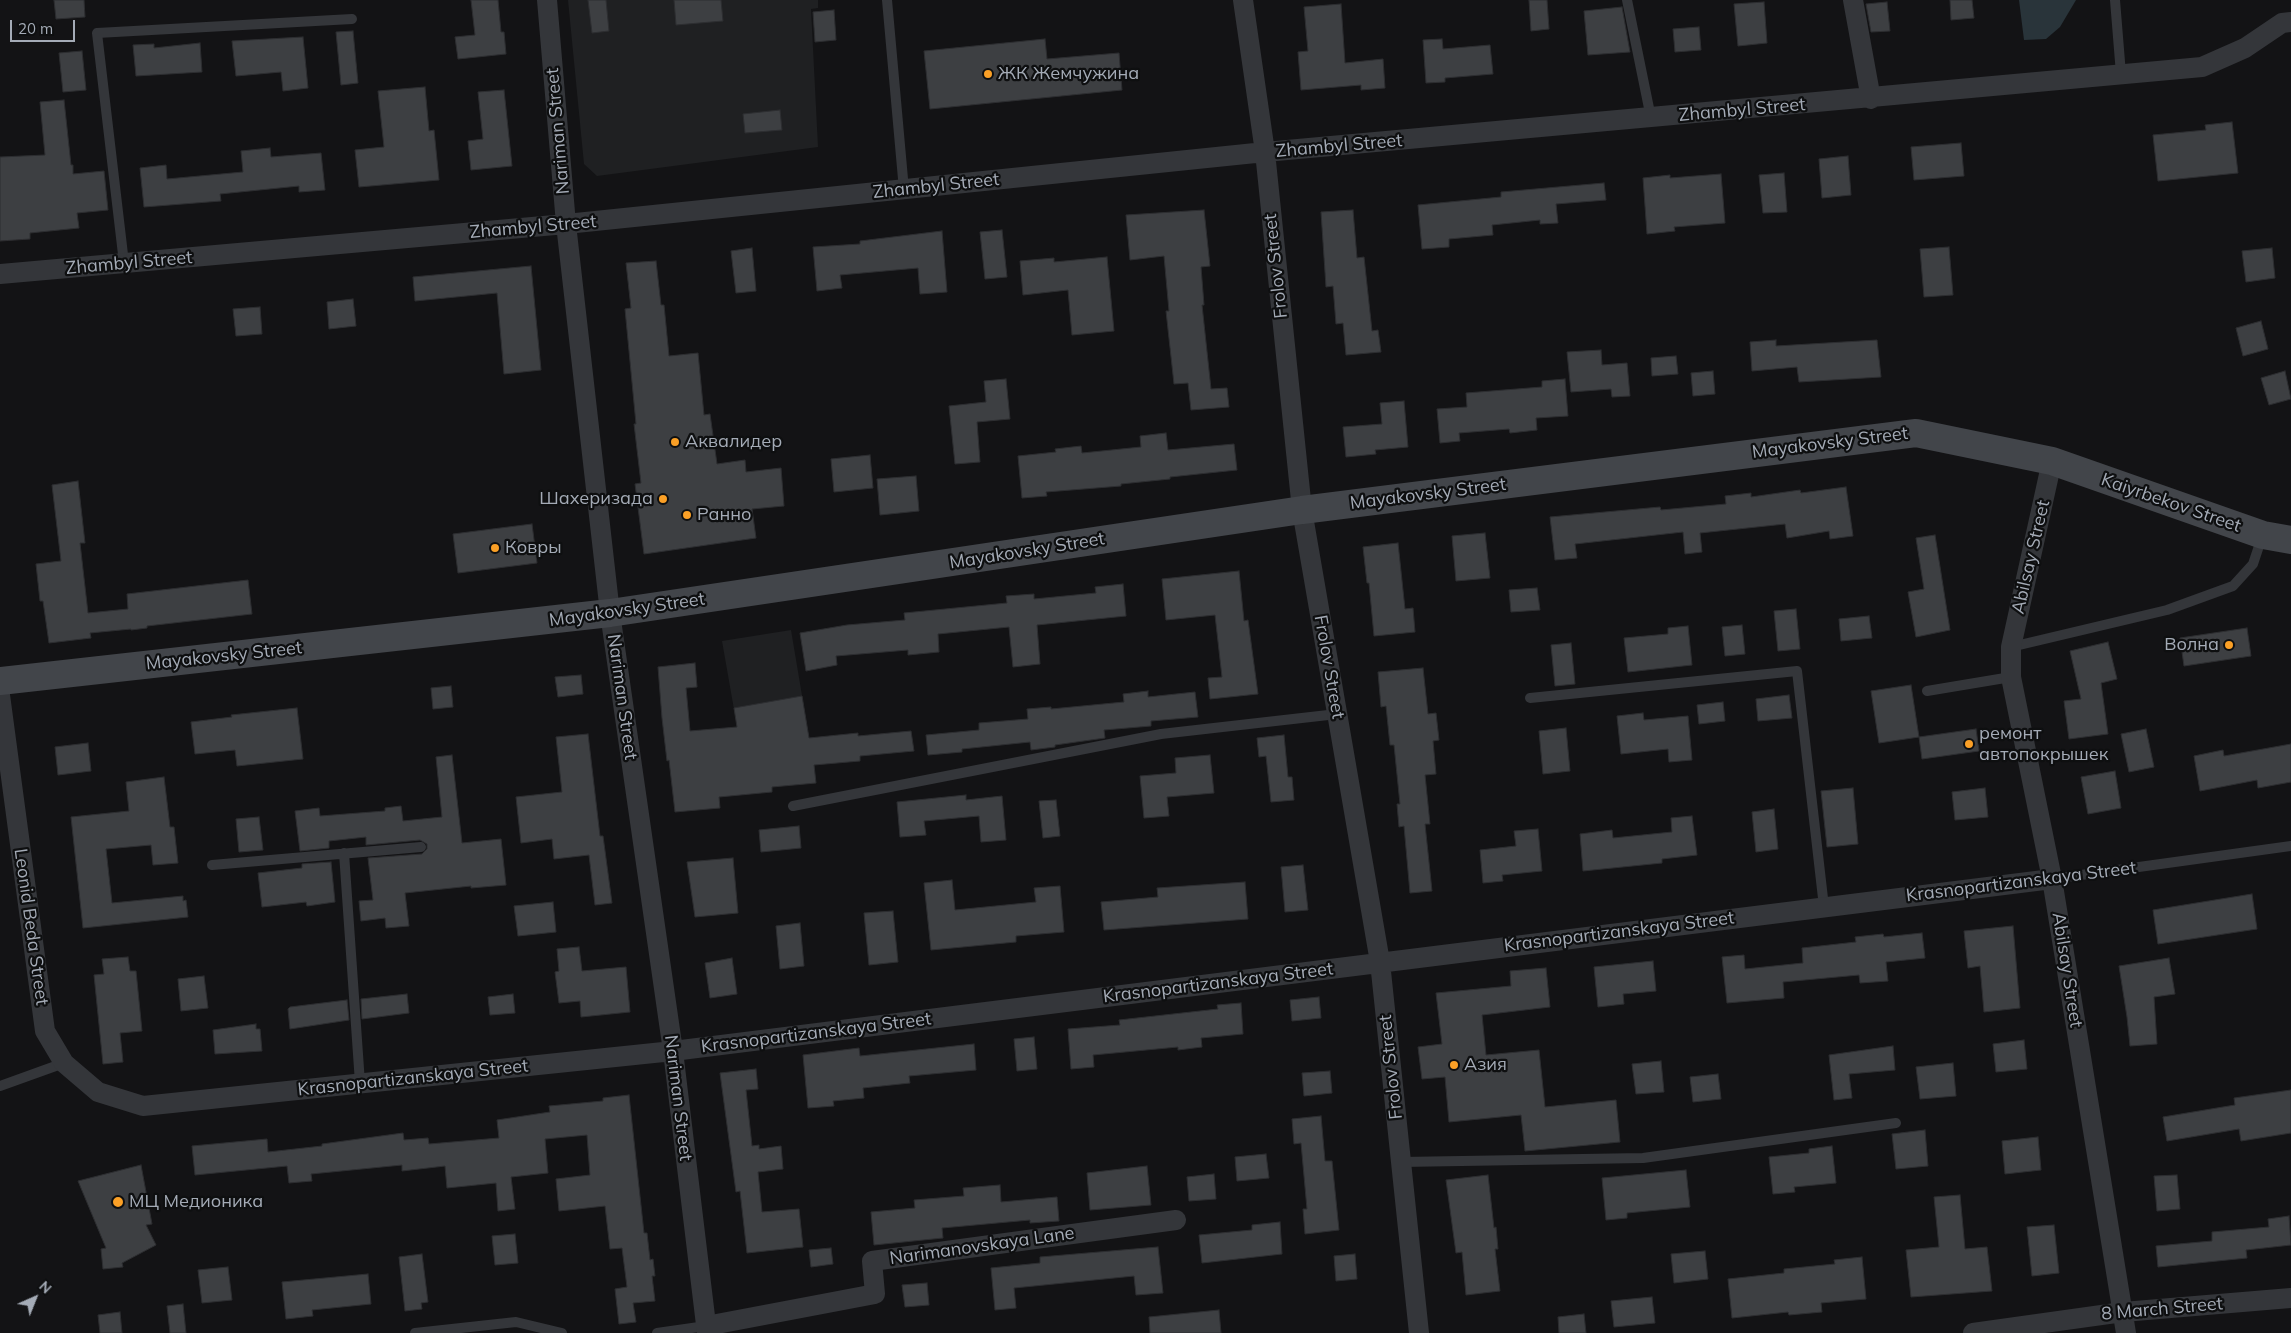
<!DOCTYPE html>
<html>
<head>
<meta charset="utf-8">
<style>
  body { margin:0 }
  #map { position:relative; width:2291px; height:1333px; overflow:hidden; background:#131315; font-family:Mulish,sans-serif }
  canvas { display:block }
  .north { position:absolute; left:10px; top:1273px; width:50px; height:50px; -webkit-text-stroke:4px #0e0f10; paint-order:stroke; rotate:44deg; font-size:14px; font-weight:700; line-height:20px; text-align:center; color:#a4abb6 }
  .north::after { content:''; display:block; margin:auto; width:18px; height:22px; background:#a4abb6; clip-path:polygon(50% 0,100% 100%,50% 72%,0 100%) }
  .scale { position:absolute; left:10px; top:20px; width:65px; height:22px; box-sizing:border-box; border:2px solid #a4abb6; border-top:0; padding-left:6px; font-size:15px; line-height:18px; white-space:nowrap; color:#a4abb6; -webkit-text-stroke:4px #0e0f10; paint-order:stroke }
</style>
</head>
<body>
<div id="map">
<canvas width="2291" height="1333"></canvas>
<div class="north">N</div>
<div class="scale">20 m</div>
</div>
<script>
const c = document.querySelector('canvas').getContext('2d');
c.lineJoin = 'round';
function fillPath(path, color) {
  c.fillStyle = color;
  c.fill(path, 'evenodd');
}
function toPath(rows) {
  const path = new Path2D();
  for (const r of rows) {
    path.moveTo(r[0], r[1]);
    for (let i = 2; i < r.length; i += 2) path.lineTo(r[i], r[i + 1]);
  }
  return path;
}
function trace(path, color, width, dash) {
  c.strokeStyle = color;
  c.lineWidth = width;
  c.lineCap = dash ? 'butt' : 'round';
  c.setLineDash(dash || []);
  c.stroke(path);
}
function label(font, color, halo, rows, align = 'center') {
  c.font = font + ' Mulish,sans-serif';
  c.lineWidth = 4.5;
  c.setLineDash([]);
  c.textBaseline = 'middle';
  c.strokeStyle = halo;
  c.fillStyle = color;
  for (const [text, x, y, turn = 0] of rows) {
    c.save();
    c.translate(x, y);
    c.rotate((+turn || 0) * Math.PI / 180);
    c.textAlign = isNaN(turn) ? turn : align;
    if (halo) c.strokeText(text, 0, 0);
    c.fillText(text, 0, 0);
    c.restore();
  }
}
fillPath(toPath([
  [568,0,818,0,818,8,811,9,818,147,597,176,584,164],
  [791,630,810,743,742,755,722,641]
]), '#1f2022');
fillPath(toPath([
  [2019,0,2076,0,2060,27,2046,39,2024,40]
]), '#29343a');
const building = toPath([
  [54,0,84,0,85,17,56,19,54,0],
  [471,0,498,0,501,32,504,32,506,54,458,59,455,37,475,35,471,0],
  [588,0,606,0,609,31,592,33,588,0],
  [674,0,721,0,723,21,676,25,674,0],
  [1529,0,1547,0,1549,29,1531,31,1529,0],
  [1950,0,1972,0,1974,18,1951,20,1950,0],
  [1764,2,1767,43,1738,46,1734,4,1764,2],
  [1887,2,1890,31,1871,32,1866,4,1887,2],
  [1341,4,1345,63,1383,59,1385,88,1361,90,1361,85,1301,90,1298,52,1308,51,1304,7,1341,4],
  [1622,7,1630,52,1588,55,1584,11,1622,7],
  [834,10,836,40,815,42,813,12,834,10],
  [1699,27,1701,50,1675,52,1673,29,1699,27],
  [353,31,358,83,341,85,336,32,353,31],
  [303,37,308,88,283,91,281,72,236,76,232,41,303,37],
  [1045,39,1047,59,1119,53,1122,90,930,109,924,51,1045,39],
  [1442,39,1443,49,1490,45,1493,74,1445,78,1445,82,1426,83,1423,40,1442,39],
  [200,43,202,72,136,76,133,45,154,44,154,48,200,43],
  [82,51,86,90,63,92,59,53,82,51],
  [425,87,429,131,434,130,439,180,359,187,355,150,384,147,378,91,425,87],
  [504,90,512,166,471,170,468,141,483,139,478,92,504,90],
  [64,100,71,165,73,165,73,174,104,171,108,210,77,213,79,228,30,233,30,239,0,241,0,157,45,155,40,102,64,100],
  [780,110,782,130,745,133,743,114,780,110],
  [2232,122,2238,173,2158,181,2153,135,2206,130,2205,125,2232,122],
  [1961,143,1964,176,1914,180,1911,147,1961,143],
  [270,148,271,157,321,153,325,190,299,192,299,186,220,194,221,201,144,207,140,168,166,165,167,179,243,172,241,151,270,148],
  [1848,156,1851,195,1822,198,1819,159,1848,156],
  [1784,173,1787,212,1763,213,1759,175,1784,173],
  [1721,174,1725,223,1674,227,1675,231,1647,234,1643,178,1670,175,1670,178,1721,174],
  [1604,183,1606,200,1556,204,1558,223,1540,224,1540,220,1492,225,1493,235,1449,239,1449,247,1422,249,1418,205,1501,197,1501,192,1604,183],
  [1204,210,1210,266,1201,267,1204,305,1202,305,1211,389,1227,388,1229,407,1191,410,1188,383,1174,384,1166,311,1169,311,1164,256,1130,260,1126,215,1204,210],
  [1353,210,1357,258,1364,257,1372,331,1378,330,1381,352,1346,355,1343,323,1336,324,1333,286,1326,287,1321,212,1353,210],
  [1002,230,1007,277,985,279,980,232,1002,230],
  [942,231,947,292,920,294,918,268,840,275,842,288,817,291,813,247,860,244,860,241,942,231],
  [1949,247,1953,295,1924,297,1920,249,1949,247],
  [752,248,756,291,736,293,731,251,752,248],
  [2272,248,2275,278,2246,282,2242,251,2272,248],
  [1107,257,1114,331,1072,335,1068,290,1023,295,1020,261,1054,258,1054,262,1107,257],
  [656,261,661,305,664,305,669,356,698,353,704,415,710,414,717,464,745,460,746,472,781,468,784,506,752,509,756,538,644,554,635,484,641,483,634,424,636,424,625,309,631,308,626,263,656,261],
  [531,266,541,370,504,374,497,293,415,301,413,277,531,266],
  [353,299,356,326,329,329,327,302,353,299],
  [260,307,262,334,236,336,233,309,260,307],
  [2261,321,2268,349,2243,356,2236,328,2261,321],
  [1776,340,1776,346,1877,340,1881,377,1799,382,1797,367,1752,371,1750,342,1776,340],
  [1601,350,1602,365,1627,363,1630,396,1612,397,1611,389,1571,392,1567,352,1601,350],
  [1676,356,1678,374,1652,376,1651,358,1676,356],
  [1713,371,1715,394,1693,396,1691,373,1713,371],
  [2285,371,2291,399,2269,405,2261,378,2285,371],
  [1006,379,1010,419,977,422,980,462,955,464,949,406,986,402,984,381,1006,379],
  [1565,379,1568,416,1536,418,1537,430,1510,433,1509,429,1459,433,1460,441,1440,443,1437,409,1467,407,1466,393,1542,387,1542,381,1565,379],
  [1404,401,1408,447,1375,450,1376,454,1346,457,1343,427,1382,424,1380,403,1404,401],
  [1166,433,1168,450,1234,444,1237,470,1170,477,1170,479,1121,484,1121,486,1046,492,1047,496,1022,498,1018,456,1056,452,1055,449,1081,446,1082,453,1141,447,1140,436,1166,433],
  [870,455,873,488,834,492,831,459,870,455],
  [916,476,919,511,880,515,877,479,916,476],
  [78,481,85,543,80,543,88,613,128,609,127,594,248,580,252,614,147,626,147,628,131,630,131,629,90,633,91,638,49,643,43,601,40,601,36,564,61,561,52,485,78,481],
  [1846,487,1853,536,1830,539,1829,531,1787,538,1785,524,1700,533,1702,552,1685,554,1683,532,1575,544,1577,558,1555,560,1550,517,1660,507,1661,510,1726,504,1725,496,1751,493,1751,497,1800,490,1801,493,1846,487],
  [532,524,537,563,458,573,453,534,532,524],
  [1485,533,1490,578,1456,581,1452,536,1485,533],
  [1935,535,1950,630,1916,637,1908,592,1924,589,1916,538,1935,535],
  [1398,543,1405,609,1413,608,1415,632,1374,636,1369,583,1367,583,1363,547,1398,543],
  [1239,571,1244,621,1248,620,1258,694,1210,699,1208,678,1222,677,1215,615,1166,620,1162,579,1239,571],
  [1123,584,1126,616,1037,625,1040,664,1013,667,1009,627,938,634,939,652,908,655,908,650,836,656,837,665,806,671,800,633,847,625,905,620,904,613,1007,603,1006,596,1034,594,1034,599,1096,593,1095,587,1123,584],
  [1537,588,1540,610,1511,612,1509,590,1537,588],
  [1796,609,1800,649,1778,651,1774,611,1796,609],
  [1869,616,1872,638,1841,641,1839,619,1869,616],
  [1742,625,1745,654,1725,656,1722,627,1742,625],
  [1688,626,1692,665,1628,672,1624,638,1668,634,1668,628,1688,626],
  [2247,628,2251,656,2184,666,2180,638,2247,628],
  [2108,642,2117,679,2101,683,2108,734,2069,739,2064,701,2081,699,2070,651,2108,642],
  [1571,643,1575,684,1555,686,1551,645,1571,643],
  [695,663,697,687,686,688,690,731,737,727,734,708,802,696,809,738,858,733,858,736,911,731,914,751,860,756,860,761,814,765,816,783,772,787,772,792,719,797,720,808,675,812,669,760,667,761,662,718,658,667,695,663],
  [1423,668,1428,714,1436,713,1439,740,1433,741,1436,774,1425,775,1430,824,1425,824,1432,891,1410,893,1404,826,1399,827,1397,804,1400,804,1394,745,1390,745,1386,706,1381,707,1378,672,1423,668],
  [581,675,583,694,558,697,555,677,581,675],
  [1911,685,1919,737,1879,743,1871,691,1911,685],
  [451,686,453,707,433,709,431,688,451,686],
  [1148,691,1148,697,1195,692,1198,717,1151,721,1151,726,1104,730,1105,738,1055,745,1055,747,1031,750,1030,742,962,749,962,752,928,755,926,735,979,730,979,723,1028,719,1027,709,1051,707,1051,709,1124,702,1123,694,1148,691],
  [1789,695,1792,718,1758,721,1756,699,1789,695],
  [1723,702,1725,721,1699,724,1697,705,1723,702],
  [297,708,303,759,237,766,235,750,195,754,191,722,232,717,231,715,297,708],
  [1643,713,1644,720,1688,716,1692,760,1669,762,1668,749,1621,754,1617,716,1643,713],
  [1566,728,1570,771,1543,774,1539,731,1566,728],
  [1976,729,1979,751,1922,759,1919,737,1976,729],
  [2146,729,2154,767,2129,772,2121,734,2146,729],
  [588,734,600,836,603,836,612,903,595,905,589,855,554,859,552,839,521,843,516,797,562,792,556,737,588,734],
  [1284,735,1288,777,1292,777,1294,800,1271,802,1266,756,1259,757,1257,738,1284,735],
  [88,743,91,771,58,775,55,747,88,743],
  [2291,744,2291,782,2258,788,2257,780,2200,791,2194,756,2223,750,2224,756,2291,744],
  [452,755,462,843,501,839,506,885,471,888,471,886,405,893,409,926,386,928,385,918,361,921,359,901,373,900,368,858,422,854,427,849,427,844,420,840,366,845,366,837,329,841,329,848,300,851,295,811,319,808,320,816,385,811,385,808,401,806,403,821,442,817,436,757,452,755],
  [1210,755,1214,793,1167,797,1169,816,1144,818,1140,776,1176,773,1175,758,1210,755],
  [2115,771,2121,808,2088,814,2081,777,2115,771],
  [164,777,170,827,174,827,178,863,153,865,151,845,106,849,112,903,183,896,183,901,186,900,188,917,83,928,71,817,129,811,126,782,164,777],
  [1853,788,1858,844,1827,847,1821,791,1853,788],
  [1985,788,1988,817,1955,820,1952,792,1985,788],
  [966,795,966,800,1002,796,1006,840,981,842,979,816,924,821,926,835,900,837,897,802,966,795],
  [1056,800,1060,836,1043,838,1039,801,1056,800],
  [1774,809,1778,849,1756,852,1752,812,1774,809],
  [1692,816,1697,855,1662,859,1662,863,1583,871,1580,834,1612,830,1613,838,1672,832,1671,818,1692,816],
  [259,817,263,850,239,852,236,819,259,817],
  [799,826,801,848,761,852,759,830,799,826],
  [1538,829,1542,871,1502,875,1503,881,1483,883,1480,850,1516,846,1514,831,1538,829],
  [733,858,738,913,695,917,687,862,733,858],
  [331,862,335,902,307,906,306,902,262,907,258,873,302,868,302,864,331,862],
  [1303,865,1308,910,1285,912,1281,867,1303,865],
  [952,880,955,910,1036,902,1034,888,1060,886,1064,932,1016,936,1016,942,931,950,924,883,952,880],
  [1245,882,1248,919,1104,930,1101,902,1158,897,1157,888,1245,882],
  [2252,894,2257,929,2158,944,2153,910,2252,894],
  [553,902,556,932,518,936,514,906,553,902],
  [893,911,898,962,869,965,864,913,893,911],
  [800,923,804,966,780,969,776,926,800,923],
  [2013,926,2020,1008,1984,1012,1980,966,1968,968,1964,931,2013,926],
  [1922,933,1925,958,1886,962,1888,981,1860,983,1859,975,1783,982,1784,998,1727,1003,1722,957,1744,955,1745,969,1803,963,1802,948,1856,942,1855,937,1883,934,1884,937,1922,933],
  [579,947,582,971,626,967,630,1012,581,1017,580,1001,559,1003,555,972,559,971,557,949,579,947],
  [128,957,130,971,136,971,142,1031,120,1033,123,1062,103,1064,94,975,104,974,102,959,128,957],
  [732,958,737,994,710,998,705,963,732,958],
  [2169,958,2175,994,2154,997,2157,1044,2130,1046,2127,1017,2119,966,2169,958],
  [1653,961,1656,991,1623,994,1624,1004,1598,1007,1594,967,1653,961],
  [1546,968,1550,1007,1482,1015,1486,1055,1539,1050,1545,1107,1616,1100,1620,1142,1525,1151,1521,1115,1449,1122,1445,1077,1422,1079,1418,1047,1442,1044,1436,993,1511,986,1510,971,1546,968],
  [204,976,208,1008,181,1011,178,979,204,976],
  [407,994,409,1013,362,1019,361,999,407,994],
  [513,994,515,1013,490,1015,488,997,513,994],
  [1319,997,1321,1018,1292,1021,1290,1000,1319,997],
  [347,1000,349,1020,290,1029,288,1009,290,1007,347,1000],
  [1241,1003,1243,1034,1201,1038,1202,1047,1178,1050,1178,1047,1093,1055,1094,1067,1071,1069,1068,1029,1120,1025,1119,1020,1218,1009,1217,1005,1241,1003],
  [256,1024,256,1029,260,1029,262,1051,215,1054,213,1030,256,1024],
  [1034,1037,1037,1069,1017,1071,1014,1039,1034,1037],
  [2024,1040,2027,1069,1996,1072,1993,1044,2024,1040],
  [974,1044,976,1070,909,1076,910,1083,863,1088,864,1098,833,1101,834,1106,808,1108,803,1055,859,1048,860,1056,974,1044],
  [1893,1046,1895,1070,1849,1074,1852,1098,1834,1100,1829,1055,1893,1046],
  [1661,1061,1664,1092,1636,1094,1632,1064,1661,1061],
  [1953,1063,1956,1096,1920,1099,1916,1067,1953,1063],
  [756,1069,758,1089,746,1090,752,1146,759,1145,759,1149,781,1146,783,1169,758,1172,762,1212,799,1209,803,1247,747,1253,740,1191,736,1192,720,1073,756,1069],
  [1330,1071,1332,1093,1304,1096,1302,1073,1330,1071],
  [1718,1074,1721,1099,1693,1102,1690,1077,1718,1074],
  [2291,1090,2291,1133,2241,1141,2239,1129,2167,1141,2163,1117,2235,1105,2234,1098,2291,1090],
  [629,1095,644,1233,647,1233,650,1260,653,1259,655,1276,652,1276,655,1301,633,1303,636,1322,619,1324,615,1289,627,1287,622,1248,610,1249,605,1206,559,1211,556,1179,590,1175,587,1135,545,1139,548,1173,511,1177,515,1209,498,1211,496,1183,447,1188,445,1166,402,1171,402,1165,311,1174,312,1181,289,1183,287,1166,195,1175,192,1146,267,1139,268,1152,322,1146,322,1144,403,1133,404,1140,428,1138,429,1144,499,1138,497,1120,550,1112,549,1106,603,1101,603,1098,629,1095],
  [1321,1116,1325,1161,1332,1161,1339,1230,1305,1234,1303,1209,1307,1209,1301,1143,1294,1144,1292,1119,1321,1116],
  [1925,1130,1928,1166,1896,1169,1892,1134,1925,1130],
  [2038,1137,2041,1170,2005,1174,2002,1141,2038,1137],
  [1832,1146,1836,1183,1794,1187,1795,1192,1773,1194,1769,1157,1809,1153,1809,1149,1832,1146],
  [1266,1154,1269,1178,1237,1181,1235,1157,1266,1154],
  [141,1165,152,1224,146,1225,156,1245,122,1263,123,1267,103,1269,101,1249,106,1248,78,1181,141,1165],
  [1147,1166,1151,1205,1090,1210,1087,1173,1147,1166],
  [1686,1170,1690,1207,1627,1213,1627,1218,1606,1220,1602,1178,1686,1170],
  [1214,1174,1216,1199,1189,1201,1187,1177,1214,1174],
  [1488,1175,1494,1228,1496,1227,1498,1249,1495,1249,1500,1291,1466,1295,1462,1252,1456,1253,1446,1180,1488,1175],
  [2177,1175,2180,1209,2157,1211,2154,1176,2177,1175],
  [1000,1185,1001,1202,1057,1197,1059,1221,1030,1223,1030,1220,942,1228,943,1238,874,1245,871,1212,915,1208,914,1200,964,1196,963,1188,1000,1185],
  [1960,1195,1965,1249,1987,1247,1992,1291,1911,1297,1906,1250,1939,1247,1934,1197,1960,1195],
  [2289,1216,2291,1245,2246,1250,2247,1258,2158,1267,2156,1246,2212,1241,2212,1232,2269,1227,2268,1219,2289,1216],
  [1280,1222,1282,1254,1202,1263,1199,1235,1252,1230,1252,1225,1280,1222],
  [2054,1225,2059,1273,2032,1276,2027,1227,2054,1225],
  [515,1234,518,1263,495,1265,492,1236,515,1234],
  [1158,1247,1163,1293,1136,1295,1134,1276,1014,1288,1016,1308,995,1310,991,1268,1040,1263,1040,1257,1158,1247],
  [831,1248,833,1264,811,1267,809,1250,831,1248],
  [1705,1251,1708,1279,1674,1283,1671,1254,1705,1251],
  [422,1254,428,1302,421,1303,422,1309,405,1311,399,1257,422,1254],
  [1355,1254,1357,1279,1336,1281,1334,1256,1355,1254],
  [1862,1257,1866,1299,1821,1303,1822,1312,1789,1315,1788,1312,1732,1318,1728,1279,1784,1273,1784,1269,1835,1264,1834,1260,1862,1257],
  [228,1267,232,1300,202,1303,198,1270,228,1267],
  [368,1274,371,1304,312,1310,313,1316,286,1319,282,1282,368,1274],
  [927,1283,929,1305,905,1307,902,1285,927,1283],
  [1652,1297,1655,1323,1614,1327,1611,1301,1652,1297],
  [183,1304,186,1333,170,1333,167,1306,183,1304],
  [1219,1310,1221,1333,1150,1333,1149,1317,1219,1310],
  [120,1312,122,1333,100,1333,98,1315,120,1312],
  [1584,1314,1586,1333,1559,1333,1558,1317,1584,1314]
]);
fillPath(building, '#3d3f42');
trace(building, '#2d2e31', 1);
trace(toPath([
  [887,0,904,190],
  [1627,0,1651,118],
  [2115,0,2121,74],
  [124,263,97,33,352,19],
  [2011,647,2167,610,2233,586,2253,564,2262,537],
  [1927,691,2011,677],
  [1530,698,1797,671,1824,907],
  [793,806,1161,734,1337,714],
  [344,853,360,1083],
  [212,865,421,847],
  [2052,879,2291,846],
  [0,1086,64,1063],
  [1401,1162,1643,1158,1896,1123],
  [415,1333,516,1322,562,1333],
  [657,1333,706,1326]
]), '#34363a', 10);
trace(toPath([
  [547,0,566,224,610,613,673,1051,707,1333],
  [1243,0,1265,152,1302,510,1380,962,1419,1333],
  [1853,0,1871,99],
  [0,274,566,224,1265,152,2202,67,2245,48,2282,23,2291,22],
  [2052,461,2011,647,2011,677,2052,879,2126,1333],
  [0,695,45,1031,64,1063,98,1092,143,1106,673,1051,2052,879],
  [706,1326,875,1294,872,1261,1176,1220],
  [1973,1333,2123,1312,2291,1298]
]), '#34363a', 20);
trace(toPath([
  [0,681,610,613,1302,510,1916,433,2052,461,2263,535,2291,540]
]), '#42454a', 28);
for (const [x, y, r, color] of [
  [988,74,5,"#fba026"],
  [675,442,5,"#fba026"],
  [663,499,5,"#fba026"],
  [687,515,5,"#fba026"],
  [495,548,5,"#fba026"],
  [2229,645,5,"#fba026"],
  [1969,744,5,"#fba026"],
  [1454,1065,5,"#fba026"],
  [118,1202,6,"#fba026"]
]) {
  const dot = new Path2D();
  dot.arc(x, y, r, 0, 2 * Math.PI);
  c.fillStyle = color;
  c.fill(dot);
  trace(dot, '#0e0f10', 2);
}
label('18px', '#a4abb6', '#0e0f10', [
  ["ЖК Жемчужина",998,74],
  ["Аквалидер",685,442],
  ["Шахеризада",653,499,"right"],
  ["Ранно",697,515],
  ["Ковры",505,548],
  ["Волна",2219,645,"right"],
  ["ремонт",1979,734],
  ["автопокрышек",1979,755],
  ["Азия",1464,1065],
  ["МЦ Медионика",129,1202]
], 'left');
label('18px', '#a4abb6', '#0e0f10', [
  ["Zhambyl Street",1742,110,-5],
  ["Nariman Street",558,131,-95],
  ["Zhambyl Street",1339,146,-5],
  ["Zhambyl Street",936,186,-6],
  ["Zhambyl Street",533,227,-5],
  ["Zhambyl Street",129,263,-5],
  ["Frolov Street",1276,266,-96],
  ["Mayakovsky Street",1830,443,-7],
  ["Mayakovsky Street",1428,494,-7],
  ["Kaiyrbekov Street",2171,503,19],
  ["Mayakovsky Street",1027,551,-9],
  ["Abilsay Street",2031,557,-77],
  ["Mayakovsky Street",627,610,-8],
  ["Mayakovsky Street",224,656,-6],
  ["Frolov Street",1329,667,80],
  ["Nariman Street",622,697,82],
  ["Krasnopartizanskaya Street",2021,882,-7],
  ["Leonid Beda Street",31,927,82],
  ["Krasnopartizanskaya Street",1619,932,-7],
  ["Abilsay Street",2067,970,81],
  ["Krasnopartizanskaya Street",1218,983,-7],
  ["Krasnopartizanskaya Street",816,1033,-7],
  ["Frolov Street",1391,1067,-96],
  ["Krasnopartizanskaya Street",413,1078,-6],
  ["Nariman Street",678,1098,83],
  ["Narimanovskaya Lane",982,1246,-8],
  ["8 March Street",2162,1309,-5]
]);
</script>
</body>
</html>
